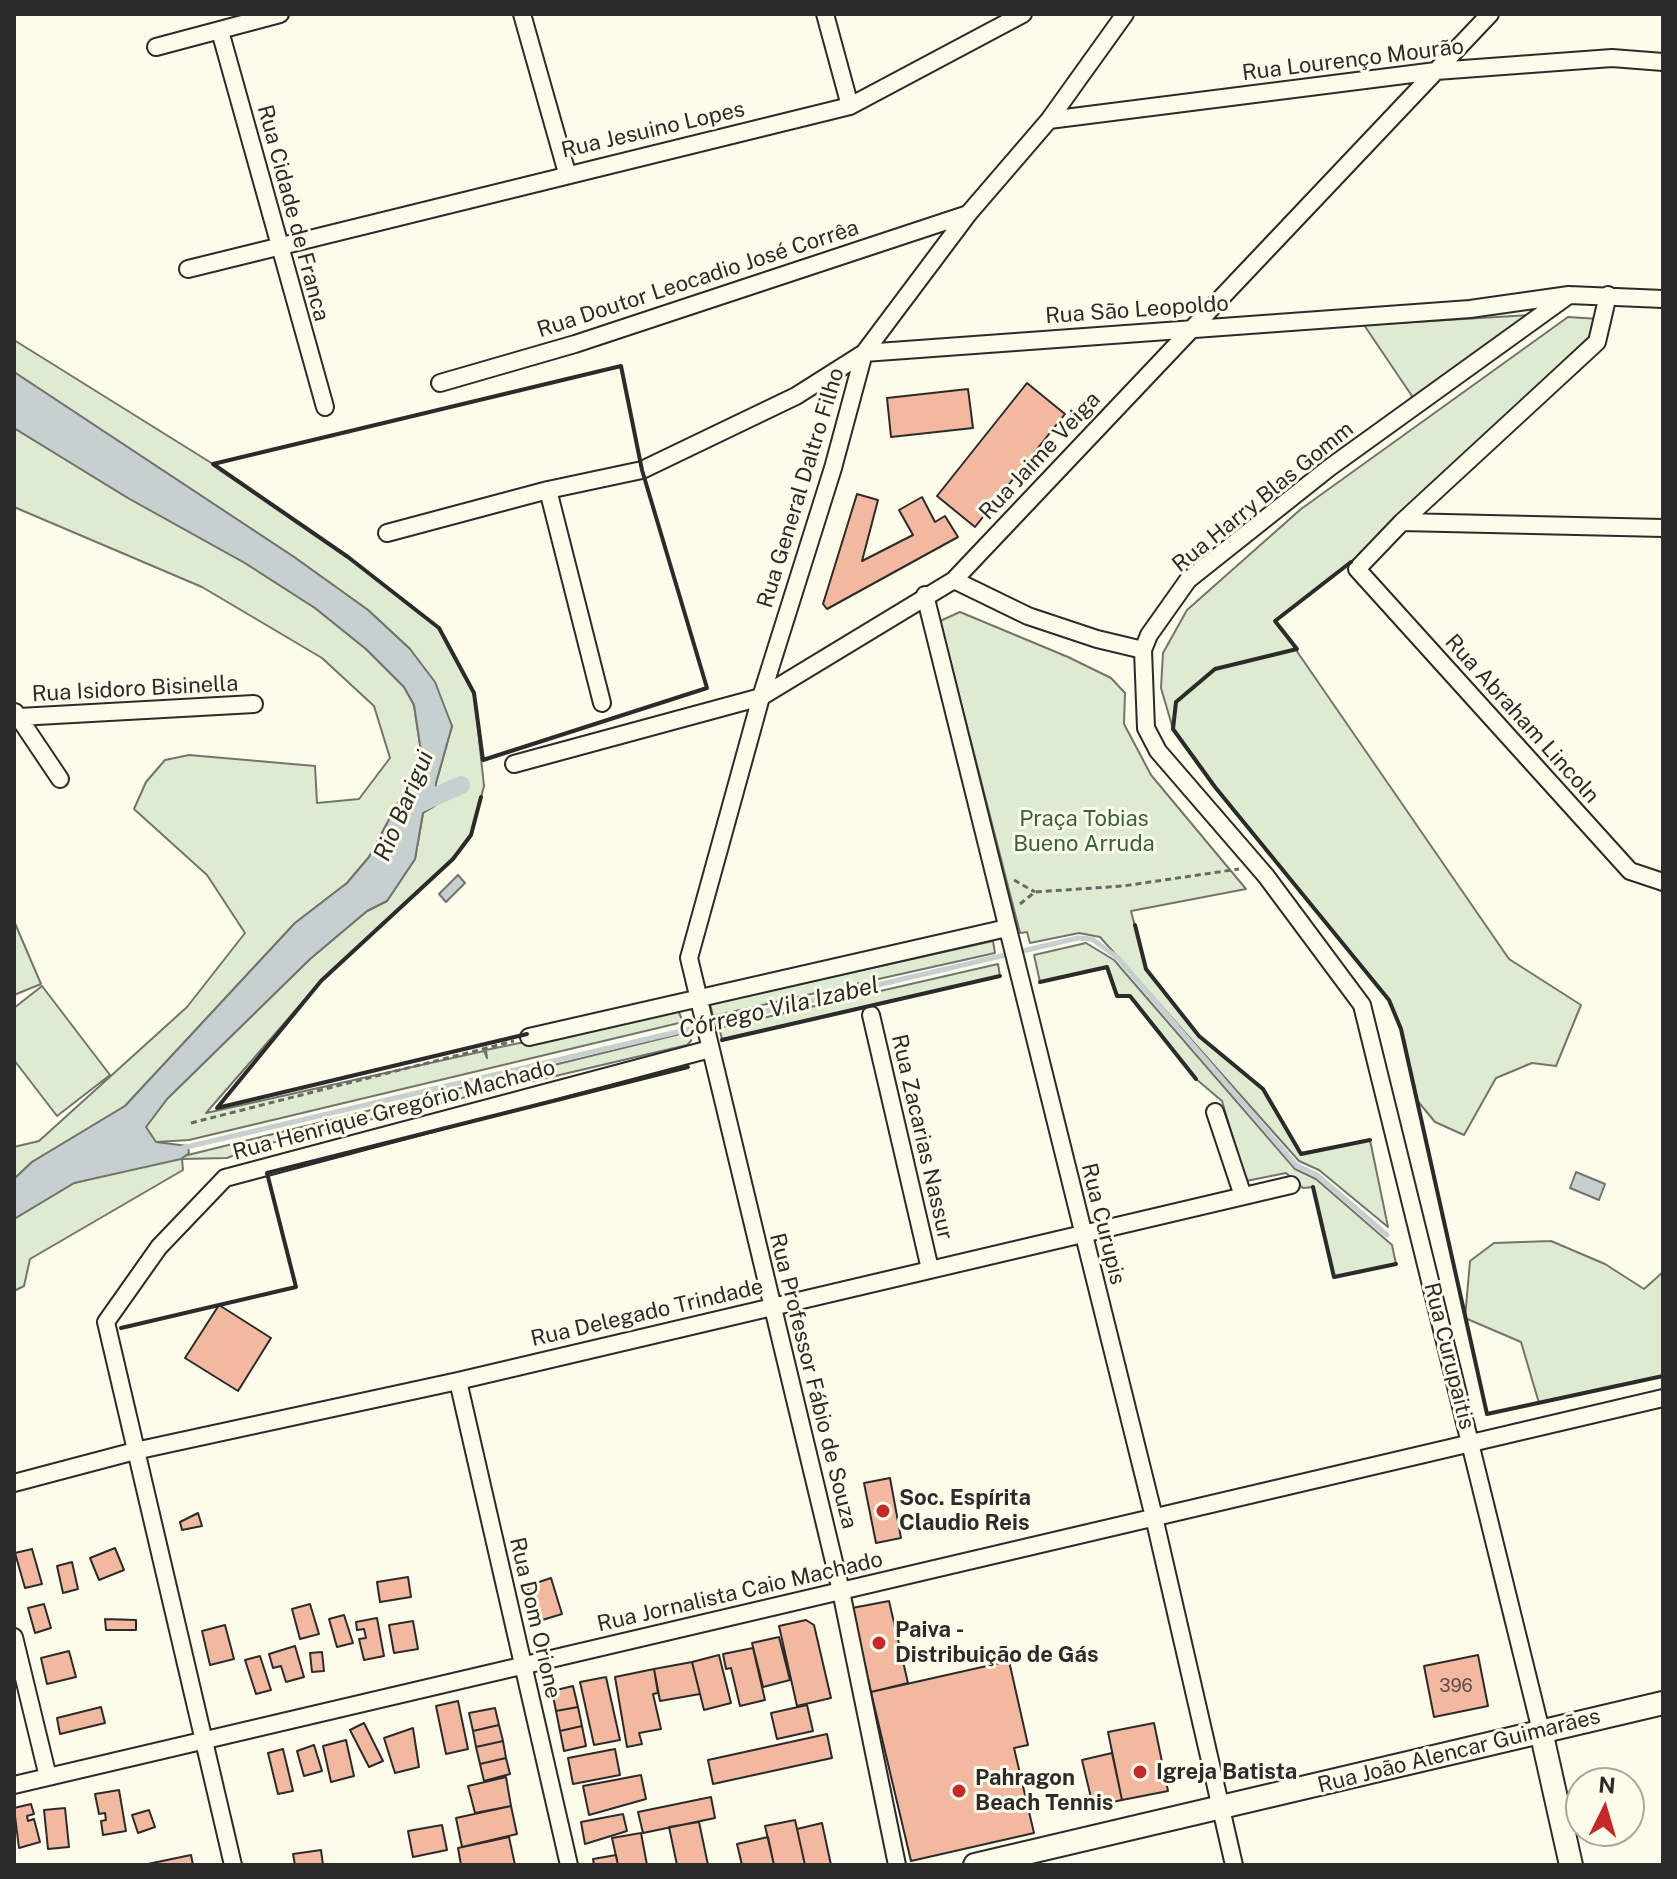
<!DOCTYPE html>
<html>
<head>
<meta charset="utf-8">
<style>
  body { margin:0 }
  #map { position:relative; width:1677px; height:1879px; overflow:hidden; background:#fdfbea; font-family:"Public Sans",sans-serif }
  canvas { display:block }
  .frame { position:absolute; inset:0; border:16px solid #2b2b2b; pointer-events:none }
  .north { position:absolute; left:1565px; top:1767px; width:80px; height:80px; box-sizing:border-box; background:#fdfbea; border:2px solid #a9a89e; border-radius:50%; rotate:5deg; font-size:22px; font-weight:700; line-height:32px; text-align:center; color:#2b2b2b }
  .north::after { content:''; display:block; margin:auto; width:28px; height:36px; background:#c62828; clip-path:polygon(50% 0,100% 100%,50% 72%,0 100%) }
</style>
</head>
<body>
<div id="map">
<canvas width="1677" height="1879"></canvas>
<div class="frame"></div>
<div class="north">N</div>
</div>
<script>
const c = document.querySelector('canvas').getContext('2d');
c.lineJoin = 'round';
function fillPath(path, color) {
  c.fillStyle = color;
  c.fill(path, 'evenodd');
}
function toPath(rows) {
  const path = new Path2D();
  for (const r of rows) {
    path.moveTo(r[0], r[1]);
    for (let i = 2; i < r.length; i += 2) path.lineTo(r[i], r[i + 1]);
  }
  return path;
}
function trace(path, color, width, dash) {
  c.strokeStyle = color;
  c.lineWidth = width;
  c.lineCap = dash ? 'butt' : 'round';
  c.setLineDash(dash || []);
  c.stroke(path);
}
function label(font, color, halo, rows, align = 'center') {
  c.font = font + ' "Public Sans",sans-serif';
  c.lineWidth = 6;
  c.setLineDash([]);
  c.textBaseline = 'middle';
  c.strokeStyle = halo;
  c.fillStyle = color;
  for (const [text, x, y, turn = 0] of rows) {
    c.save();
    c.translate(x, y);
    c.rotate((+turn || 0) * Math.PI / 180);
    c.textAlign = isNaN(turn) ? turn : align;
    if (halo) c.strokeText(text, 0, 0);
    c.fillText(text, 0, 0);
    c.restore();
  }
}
const green = toPath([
  [1530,315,1414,399,1364,325,1530,315],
  [1568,317,1599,319,1592,334,1351,562,1276,621,1509,959,1581,1005,1556,1066,1532,1063,1496,1078,1464,1135,1435,1122,1416,1099,1401,1029,1389,1000,1215,787,1173,729,1161,688,1163,653,1187,610,1301,509,1568,317],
  [14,340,213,464,348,557,439,628,474,693,484,786,471,835,453,859,321,981,206,1113,484,1051,487,1058,486,1050,678,1010,683,1022,189,1140,156,1142,145,1128,167,1099,310,959,367,911,387,901,415,859,423,813,436,805,436,783,452,726,410,649,368,610,294,557,14,372,14,340],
  [14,428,128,498,245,563,315,608,366,649,404,687,414,705,422,758,369,857,347,883,295,923,125,1106,32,1162,14,1179,14,1147,39,1141,187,1007,245,933,207,875,134,809,146,782,165,760,189,755,315,766,317,803,359,799,390,758,374,706,322,658,202,587,14,507,14,428],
  [960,612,1068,657,1111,678,1125,693,1124,724,1151,775,1246,889,1131,911,1146,969,1199,1036,1263,1089,1301,1153,1370,1140,1388,1227,1319,1170,1299,1161,1100,937,1079,933,1030,943,1027,932,1020,933,940,621,960,612],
  [14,921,41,984,14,995,14,921],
  [993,941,995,953,713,1016,710,1004,993,941],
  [1086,943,1114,960,1295,1169,1316,1179,1392,1245,1396,1264,1334,1277,1313,1187,1303,1188,1286,1173,1246,1181,1222,1101,1196,1079,1130,997,1117,996,1107,968,1040,982,1034,955,1086,943],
  [998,964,1000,976,722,1039,719,1028,998,964],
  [42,986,110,1075,57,1116,14,1060,14,1008,42,986],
  [684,1033,690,1035,691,1041,687,1045,258,1146,227,1158,182,1159,183,1170,30,1259,24,1286,14,1291,14,1219,74,1183,684,1033],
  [1551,1241,1605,1264,1644,1289,1663,1272,1663,1376,1539,1403,1521,1342,1465,1318,1470,1261,1494,1243,1551,1241]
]);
fillPath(green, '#deebd1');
trace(green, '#74746e', 2);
const water = toPath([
  [14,372,294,557,368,610,410,649,435,682,452,726,436,783,436,805,423,813,415,859,387,901,367,911,310,959,167,1099,146,1127,156,1142,188,1146,189,1153,181,1159,74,1183,14,1219,14,1179,32,1162,125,1106,295,923,347,883,369,857,422,758,414,705,404,687,366,649,315,608,245,563,128,498,14,428,14,372],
  [458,875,465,883,446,902,439,894,458,875],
  [1576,1172,1605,1184,1599,1200,1570,1188,1576,1172]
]);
fillPath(water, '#c7d0d0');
trace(water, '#74746e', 2);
trace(toPath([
  [182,1148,1078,938,1092,939,1118,958,1296,1165,1317,1175,1387,1235]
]), '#c7d0d0', 5);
trace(toPath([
  [416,805,461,785]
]), '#c7d0d0', 18);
const building = toPath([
  [1027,383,1065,414,975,527,937,496,1027,383],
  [968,389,973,428,891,437,887,398,968,389],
  [857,494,878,500,862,561,913,535,899,510,922,497,935,522,945,516,958,537,827,609,823,604,857,494],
  [219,1305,271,1338,238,1391,185,1358,219,1305],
  [890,1478,901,1538,876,1543,864,1483,890,1478],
  [198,1513,202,1526,182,1530,180,1522,198,1513],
  [115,1548,124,1570,99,1580,90,1558,115,1548],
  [32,1549,42,1584,25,1588,15,1553,32,1549],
  [72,1562,78,1589,63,1593,57,1566,72,1562],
  [408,1577,411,1597,380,1602,377,1582,408,1577],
  [551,1578,562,1614,539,1621,527,1586,551,1578],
  [889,1601,908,1683,871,1692,852,1608,889,1601],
  [44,1604,51,1628,35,1633,28,1608,44,1604],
  [310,1604,319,1634,300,1639,292,1609,310,1604],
  [344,1615,353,1643,337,1647,329,1619,344,1615],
  [377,1618,384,1656,364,1660,359,1639,366,1638,364,1629,357,1630,356,1622,377,1618],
  [105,1619,136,1620,136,1630,106,1630,105,1619],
  [806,1620,814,1625,831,1698,797,1706,779,1626,806,1620],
  [413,1621,418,1649,394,1653,389,1625,413,1621],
  [225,1625,234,1659,210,1665,202,1631,225,1625],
  [779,1637,790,1680,763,1687,752,1643,779,1637],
  [295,1646,304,1677,286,1682,281,1666,273,1668,269,1654,295,1646],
  [753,1648,765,1700,740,1706,731,1668,726,1669,723,1654,753,1648],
  [69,1651,76,1677,47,1684,41,1658,69,1651],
  [322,1652,324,1671,312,1672,310,1653,322,1652],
  [719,1655,731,1703,704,1710,692,1662,719,1655],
  [1478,1655,1488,1706,1434,1717,1424,1666,1478,1655],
  [260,1656,271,1690,256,1694,245,1660,260,1656],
  [1009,1661,1028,1745,1014,1748,1034,1833,911,1861,871,1692,1009,1661],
  [692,1662,700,1694,660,1701,654,1669,692,1662],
  [654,1669,658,1693,653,1694,661,1729,639,1733,642,1744,627,1747,615,1677,654,1669],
  [606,1677,620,1740,594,1745,580,1682,606,1677],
  [573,1686,578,1707,556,1711,552,1691,573,1686],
  [458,1701,468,1749,446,1754,436,1706,458,1701],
  [807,1705,813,1731,777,1739,771,1713,807,1705],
  [101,1707,105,1723,60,1734,57,1718,101,1707],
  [578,1707,582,1726,560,1731,556,1711,578,1707],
  [495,1708,499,1725,473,1731,469,1713,495,1708],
  [364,1723,383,1761,369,1767,350,1730,364,1723],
  [1154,1723,1168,1791,1122,1800,1108,1732,1154,1723],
  [499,1725,503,1741,476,1747,473,1731,499,1725],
  [582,1726,586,1746,564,1751,560,1731,582,1726],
  [413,1728,419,1767,395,1773,384,1738,413,1728],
  [827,1734,832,1758,713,1784,708,1760,827,1734],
  [346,1740,354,1776,331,1782,323,1746,346,1740],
  [503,1741,506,1758,480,1764,476,1747,503,1741],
  [314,1745,322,1771,304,1776,297,1751,314,1745],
  [283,1749,293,1791,278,1794,268,1753,283,1749],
  [615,1749,620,1775,573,1784,568,1758,615,1749],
  [1112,1753,1122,1800,1093,1806,1082,1760,1112,1753],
  [506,1758,510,1774,484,1781,480,1764,506,1758],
  [641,1775,646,1799,589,1815,583,1786,641,1775],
  [506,1777,511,1806,475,1813,468,1786,506,1777],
  [119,1790,126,1831,103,1835,101,1821,106,1820,105,1813,99,1814,95,1794,119,1790],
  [711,1797,715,1818,643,1833,638,1812,711,1797],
  [31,1804,34,1814,27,1816,28,1821,34,1819,40,1842,19,1848,14,1808,31,1804],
  [511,1806,517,1834,462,1847,456,1818,511,1806],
  [65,1808,69,1847,48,1849,44,1810,65,1808],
  [149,1810,155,1827,138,1833,132,1815,149,1810],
  [623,1814,627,1831,585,1844,581,1822,623,1814],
  [795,1820,805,1865,774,1865,765,1826,795,1820],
  [699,1822,708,1865,677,1865,669,1827,699,1822],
  [822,1823,831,1865,805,1865,797,1829,822,1823],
  [442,1825,447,1850,413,1857,408,1831,442,1825],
  [641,1833,647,1865,618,1865,612,1838,641,1833],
  [509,1837,515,1865,461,1865,458,1848,509,1837],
  [768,1837,774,1865,742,1865,737,1844,768,1837],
  [321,1850,323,1865,295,1865,293,1854,321,1850],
  [191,1855,193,1865,143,1865,191,1855],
  [616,1855,618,1865,594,1865,593,1859,616,1855]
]);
fillPath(building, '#f2b8a0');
trace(building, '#2b2b2b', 2);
const street = toPath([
  [522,14,567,173],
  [825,14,850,106],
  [220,31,325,407],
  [156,47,280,14],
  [1049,120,1436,71,1612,58,1663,62],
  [188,269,850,106,1023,14],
  [1608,295,1597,342,1402,522,1357,569,1630,871,1663,882],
  [440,383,575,344,968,214],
  [548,490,602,703],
  [1402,522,1663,528],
  [387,533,548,490,642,470,796,396,864,353,1470,309,1569,295,1663,299],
  [954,580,1028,616,1097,639,1143,650],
  [925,595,1154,1517,1234,1865],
  [15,712,60,779],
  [19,717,254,704],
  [514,764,761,697,954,580,1490,14],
  [871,1015,930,1269],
  [529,1037,1007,928],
  [1215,1112,1243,1196],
  [458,1381,569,1865],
  [14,1483,135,1451,458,1381,1291,1185],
  [14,1637,48,1777],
  [1541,1731,1362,1005,1266,876,1158,751,1146,728,1143,650,1149,635,1188,580,1329,468,1569,295],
  [14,1785,1663,1398],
  [233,1865,106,1322,159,1247,225,1178,710,1049],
  [897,1865,841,1591,689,958,761,697,833,468,864,353,969,213,1049,120,1125,14]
]);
const secondary = toPath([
  [1541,1731,1571,1865],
  [975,1865,1663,1703]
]);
trace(street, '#2b2b2b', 20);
trace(secondary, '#2b2b2b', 26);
trace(toPath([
  [1014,880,1035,892],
  [1020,904,1035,892,1123,886,1239,869],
  [191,1123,514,1041]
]), '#6a6964', 3, [6, 4]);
trace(street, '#fdfbea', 16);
trace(secondary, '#fdfbea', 22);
trace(toPath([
  [621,366,642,470,707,688,483,760,474,693,439,628,348,557,213,464,621,366],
  [1351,562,1275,621,1297,649,1215,669,1176,702,1173,729,1215,787,1389,1000,1401,1029,1487,1414,1663,1376],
  [481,797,471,835,453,859,321,981,217,1108,527,1034],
  [1135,925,1146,969,1199,1036,1263,1089,1301,1154,1370,1140],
  [1040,982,1107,967,1117,996,1130,996,1196,1079],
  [722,1040,1000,976],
  [1313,1187,1334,1277,1396,1264],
  [121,1328,296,1287,267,1173,688,1067]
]), '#2b2b2b', 4);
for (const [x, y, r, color] of [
  [883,1511,8,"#c62828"],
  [879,1643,8,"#c62828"],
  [1140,1772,8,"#c62828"],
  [959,1791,8,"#c62828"]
]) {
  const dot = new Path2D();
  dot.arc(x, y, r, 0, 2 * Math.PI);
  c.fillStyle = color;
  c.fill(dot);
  trace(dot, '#fdfbea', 3);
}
label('18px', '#5d4e48', null, [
  ["396",1456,1686]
]);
label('22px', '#2b2b2b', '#fdfbea', [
  ["Rua Lourenço Mourão",1353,60,-7],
  ["Rua Jesuino Lopes",653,130,-13],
  ["Rua Cidade de Franca",293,213,75],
  ["Rua Doutor Leocadio José Corrêa",698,279,-18],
  ["Rua São Leopoldo",1137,310,-4],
  ["Rua Jaime Veiga",1040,456,-47],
  ["Rua General Daltro Filho",801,488,-73],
  ["Rua Harry Blas Gomm",1263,497,-39],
  ["Rua Isidoro Bisinella",135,689,-3],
  ["Rua Abraham Lincoln",1522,719,48],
  ["Rua Henrique Gregório Machado",394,1110,-15],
  ["Rua Zacarias Nassur",922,1137,77],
  ["Rua Curupis",1103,1224,76],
  ["Rua Delegado Trindade",647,1313,-13],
  ["Rua Curupaitis",1449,1356,76],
  ["Rua Professor Fábio de Souza",813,1381,76],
  ["Rua Jornalista Caio Machado",740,1592,-13],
  ["Rua Dom Orione",535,1618,77],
  ["Rua João Alencar Guimarães",1459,1751,-14]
]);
label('22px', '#34623c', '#fdfbea', [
  ["Praça Tobias",1084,819],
  ["Bueno Arruda",1084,844]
]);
label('bold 22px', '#2b2b2b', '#fdfbea', [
  ["Soc. Espírita",899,1498],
  ["Claudio Reis",899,1523],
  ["Paiva -",895,1630],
  ["Distribuição de Gás",895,1655],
  ["Igreja Batista",1156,1772],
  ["Pahragon",975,1778],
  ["Beach Tennis",975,1803]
], 'left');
label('italic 24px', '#2b2b2b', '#fdfbea', [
  ["Rio Barigui",404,806,-67],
  ["Córrego Vila Izabel",779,1008,-13]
]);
</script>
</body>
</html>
